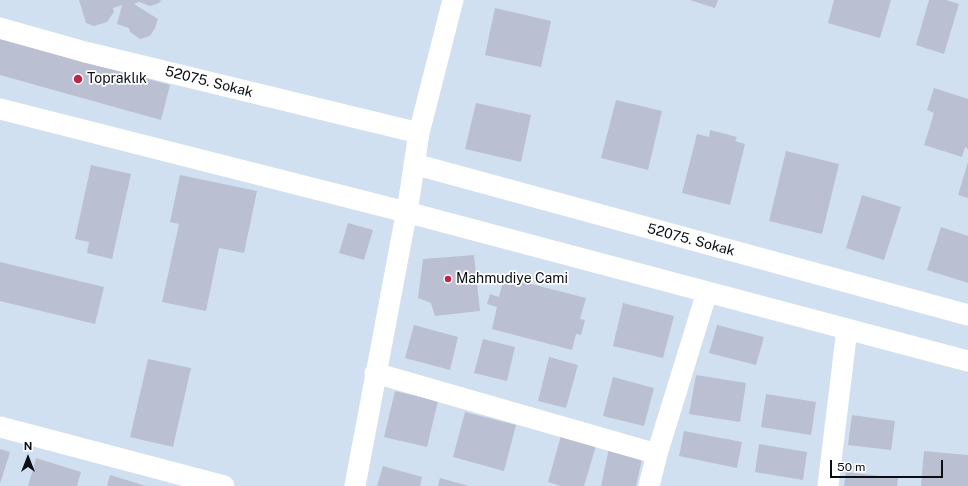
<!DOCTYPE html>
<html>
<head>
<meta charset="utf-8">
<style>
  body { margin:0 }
  #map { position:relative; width:968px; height:486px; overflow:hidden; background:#d1e0f1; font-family:"Public Sans",sans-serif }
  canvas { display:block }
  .north { position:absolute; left:8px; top:438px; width:40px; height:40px; -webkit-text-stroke:3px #fff; paint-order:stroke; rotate:0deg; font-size:11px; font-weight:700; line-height:16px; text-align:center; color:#0a0f14 }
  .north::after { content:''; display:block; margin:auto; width:14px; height:18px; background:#0a0f14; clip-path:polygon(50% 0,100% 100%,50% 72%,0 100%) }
  .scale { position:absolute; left:830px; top:460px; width:113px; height:18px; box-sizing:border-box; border:2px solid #0a0f14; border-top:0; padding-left:5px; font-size:12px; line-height:14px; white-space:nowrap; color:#0a0f14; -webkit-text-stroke:3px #fff; paint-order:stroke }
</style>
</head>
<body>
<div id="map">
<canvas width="968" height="486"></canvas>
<div class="north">N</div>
<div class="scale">50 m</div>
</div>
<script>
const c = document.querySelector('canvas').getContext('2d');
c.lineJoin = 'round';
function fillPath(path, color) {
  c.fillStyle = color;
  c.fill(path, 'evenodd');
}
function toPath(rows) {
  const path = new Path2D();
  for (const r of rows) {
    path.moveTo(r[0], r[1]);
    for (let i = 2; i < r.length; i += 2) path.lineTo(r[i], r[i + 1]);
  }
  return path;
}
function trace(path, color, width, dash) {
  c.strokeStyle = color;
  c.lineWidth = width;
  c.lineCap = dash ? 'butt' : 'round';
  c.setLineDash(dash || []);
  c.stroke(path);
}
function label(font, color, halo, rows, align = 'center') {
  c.font = font + ' "Public Sans",sans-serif';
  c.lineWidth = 3.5;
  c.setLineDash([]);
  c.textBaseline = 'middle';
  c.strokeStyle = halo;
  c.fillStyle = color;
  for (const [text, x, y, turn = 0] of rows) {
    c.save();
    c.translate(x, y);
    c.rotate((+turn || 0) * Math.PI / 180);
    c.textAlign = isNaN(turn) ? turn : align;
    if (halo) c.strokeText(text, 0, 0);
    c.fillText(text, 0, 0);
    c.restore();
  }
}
fillPath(toPath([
  [79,0,161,0,159,3,150,6,139,2,134,4,158,19,155,28,150,36,140,39,130,32,129,28,117,24,122,5,113,8,114,12,107,22,94,26,86,23],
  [690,0,718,0,715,8],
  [834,0,891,0,880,38,828,23],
  [929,0,946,0,959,4,944,54,916,45],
  [495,8,551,21,541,67,485,55],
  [0,39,170,85,161,120,0,75],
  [934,88,968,99,968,149,965,147,962,157,924,145,934,113,927,110],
  [616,100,662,111,648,170,601,158],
  [476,103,531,115,521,162,465,149],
  [710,130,737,137,735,141,745,144,730,205,682,193,697,134,709,137],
  [786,151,839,164,822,234,769,221],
  [968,162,968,198,958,195],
  [91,165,131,174,112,259,87,253,89,242,75,239],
  [180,175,257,191,244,253,219,248,206,311,162,302,179,224,170,222],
  [862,195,901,207,884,260,846,248],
  [348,223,373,230,364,260,339,253],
  [941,227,968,236,968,283,927,270],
  [474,255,480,311,435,316,431,303,418,298,423,259],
  [0,262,104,287,95,324,0,301],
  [504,277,586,298,580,319,585,320,581,335,576,334,572,350,492,329,497,307,487,304,490,294,499,297],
  [623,303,674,316,663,358,613,346],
  [414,325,458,337,450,370,405,358],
  [717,325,764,337,756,365,709,353],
  [483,339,515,347,507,381,474,373],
  [549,357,578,365,566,408,538,401],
  [148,359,191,368,173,447,130,437],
  [696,375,746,383,740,422,689,414],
  [613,377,654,388,644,426,603,416],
  [395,391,438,401,427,447,384,437],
  [766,394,816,402,811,435,761,427],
  [465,412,516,425,504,471,453,457],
  [852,415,895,421,891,450,848,445],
  [684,431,742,442,737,468,679,456],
  [562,432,597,442,584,486,561,486,548,482],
  [759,444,807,452,803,480,755,472],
  [609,448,643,455,636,486,601,486],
  [0,449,10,452,0,484],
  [924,451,968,455,968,486,921,486],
  [36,458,81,472,77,486,28,486],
  [383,466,422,477,420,486,377,486],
  [846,472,898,478,897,486,844,486],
  [110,475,146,486,107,486],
  [440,478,469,486,438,486]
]), '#babfd2');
trace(toPath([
  [0,28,85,52,419,133],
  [0,109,406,212,968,361],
  [414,164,968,315],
  [375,373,657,454],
  [0,427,224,486],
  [355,486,409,199,419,133,453,0],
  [649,486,657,454,707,292],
  [828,486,847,329]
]), '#fff', 21);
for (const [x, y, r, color] of [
  [78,79,5,"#b9284b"],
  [448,279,4,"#b9284b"]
]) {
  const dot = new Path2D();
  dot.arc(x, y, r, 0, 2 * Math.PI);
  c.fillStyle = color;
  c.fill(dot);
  trace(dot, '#fff', 1.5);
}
label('14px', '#0a0f14', '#fff', [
  ["Topraklık",87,79],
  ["Mahmudiye Cami",456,279]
], 'left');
label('14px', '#0a0f14', '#fff', [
  ["52075. Sokak",209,82,14],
  ["52075. Sokak",691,240,15]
]);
</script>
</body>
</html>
